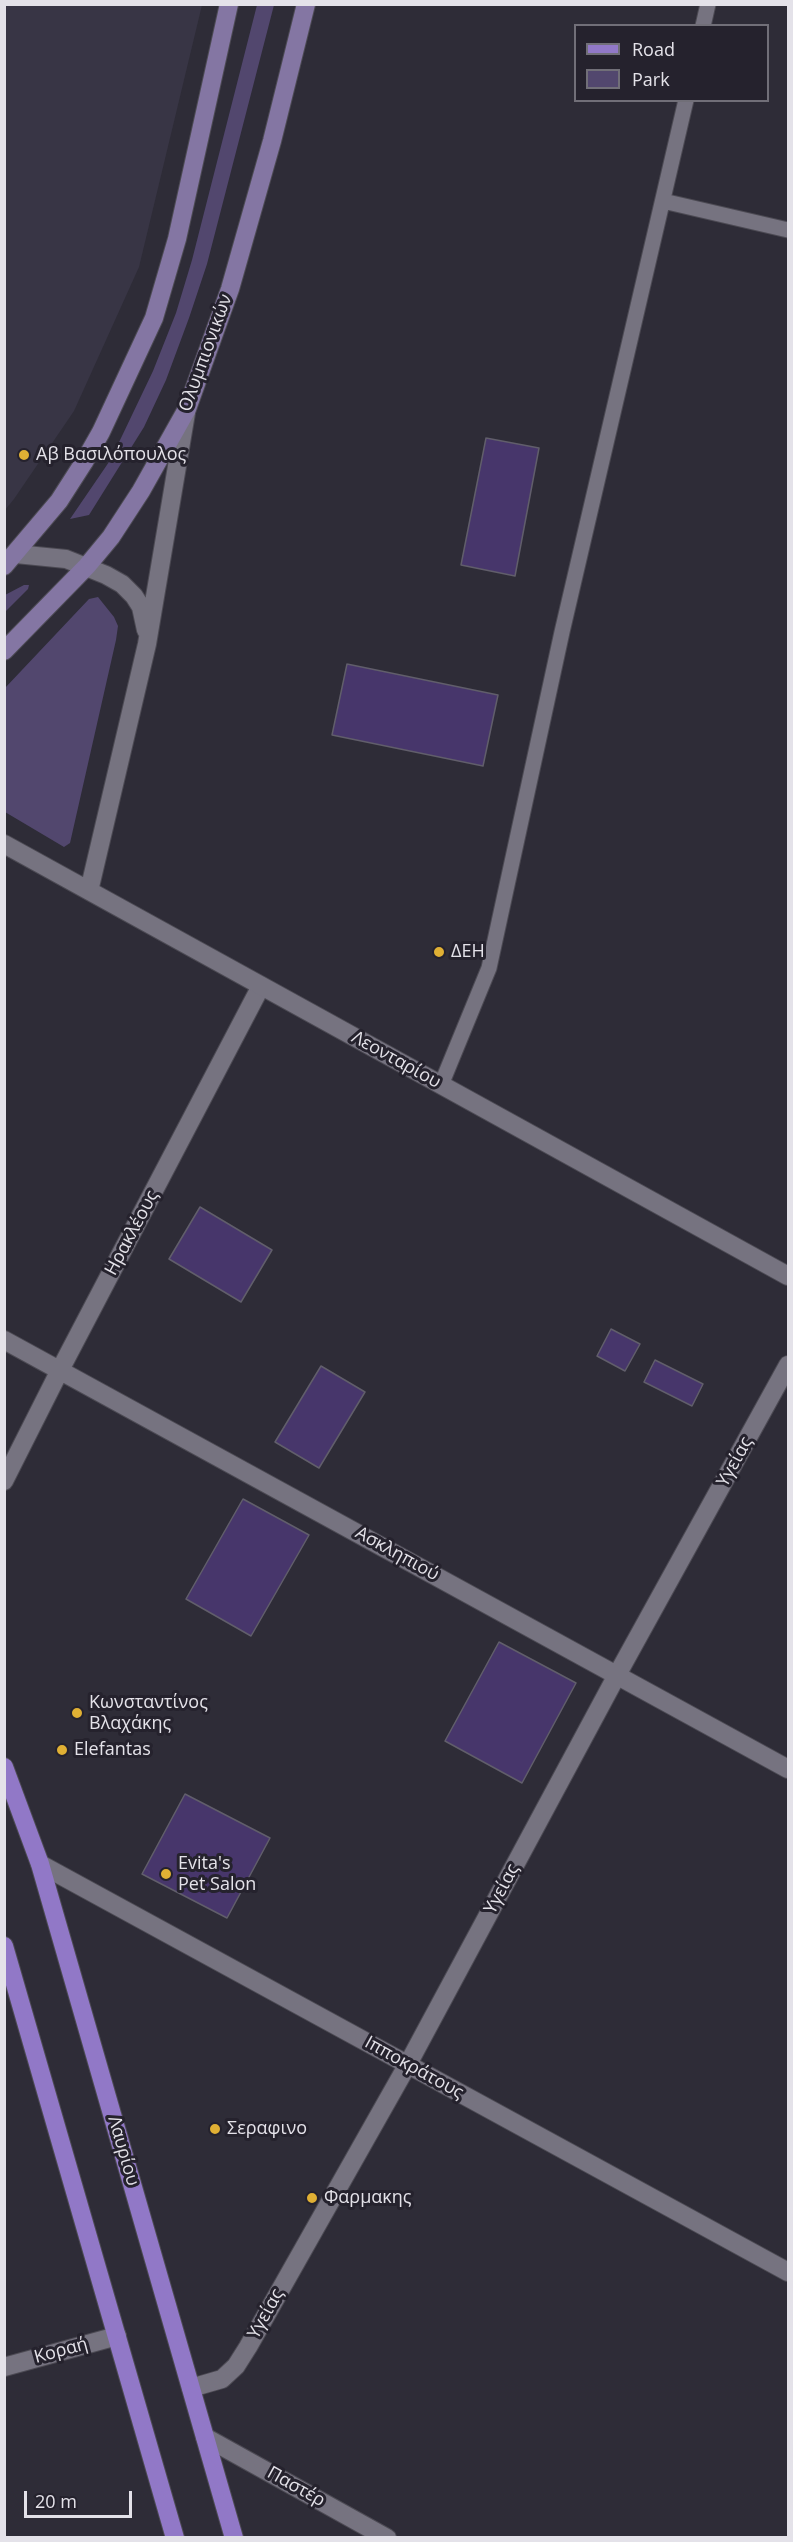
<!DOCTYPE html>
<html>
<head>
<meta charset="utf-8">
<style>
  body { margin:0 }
  #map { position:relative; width:793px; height:2542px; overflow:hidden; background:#2e2c37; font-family:"Open Sans",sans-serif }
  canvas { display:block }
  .frame { position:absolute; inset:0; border:6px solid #e4e2e9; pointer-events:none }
  .legend { position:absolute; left:574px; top:24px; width:195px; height:78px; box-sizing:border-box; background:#25222d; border:2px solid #716f78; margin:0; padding:8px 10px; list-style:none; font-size:18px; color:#e4e2e9 }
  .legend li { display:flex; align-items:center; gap:12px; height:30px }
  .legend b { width:30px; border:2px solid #716f78 }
  .scale { position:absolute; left:24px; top:2491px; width:108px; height:27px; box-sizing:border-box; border:3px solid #e4e2e9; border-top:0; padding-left:8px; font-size:18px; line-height:21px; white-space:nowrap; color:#e4e2e9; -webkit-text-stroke:4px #25222d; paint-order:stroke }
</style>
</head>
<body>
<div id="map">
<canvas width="793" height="2542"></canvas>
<div class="frame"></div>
<ul class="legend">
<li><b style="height:8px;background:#9178c7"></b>Road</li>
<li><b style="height:16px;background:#52476e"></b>Park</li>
</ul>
<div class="scale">20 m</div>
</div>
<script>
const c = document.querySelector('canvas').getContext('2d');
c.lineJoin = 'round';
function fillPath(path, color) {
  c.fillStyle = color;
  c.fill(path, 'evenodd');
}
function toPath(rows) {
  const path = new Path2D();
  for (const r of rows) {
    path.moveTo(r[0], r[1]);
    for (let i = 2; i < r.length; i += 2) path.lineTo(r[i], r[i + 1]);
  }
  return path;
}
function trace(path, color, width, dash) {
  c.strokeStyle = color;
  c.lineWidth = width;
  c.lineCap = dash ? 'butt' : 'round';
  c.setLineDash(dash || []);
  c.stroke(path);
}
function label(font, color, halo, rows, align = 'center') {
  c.font = font + ' "Open Sans",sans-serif';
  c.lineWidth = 6;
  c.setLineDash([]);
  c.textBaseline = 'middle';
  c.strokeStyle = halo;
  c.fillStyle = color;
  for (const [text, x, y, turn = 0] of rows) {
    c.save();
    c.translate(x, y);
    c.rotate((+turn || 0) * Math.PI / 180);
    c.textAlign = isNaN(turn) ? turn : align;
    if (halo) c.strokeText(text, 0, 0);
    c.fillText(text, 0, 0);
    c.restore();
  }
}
fillPath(toPath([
  [5,4,202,5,139,267,74,411,14,499,5,510]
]), '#383545');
fillPath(toPath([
  [257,5,274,5,207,264,189,318,166,380,144,427,89,515,70,519,111,459,153,371,176,313,192,260],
  [24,585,29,585,28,589,5,612,5,595],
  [98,597,114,617,118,626,116,640,70,843,64,847,5,812,5,688,89,599]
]), '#52476e');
const building = toPath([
  [486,438,539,448,515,576,461,565,486,438],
  [347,664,498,695,483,766,332,735,347,664],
  [200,1207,272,1250,241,1302,169,1259,200,1207],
  [611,1329,640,1344,625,1371,597,1356,611,1329],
  [655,1360,703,1384,692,1406,644,1382,655,1360],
  [321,1366,365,1392,319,1468,275,1442,321,1366],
  [243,1499,309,1535,251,1636,186,1599,243,1499],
  [499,1642,576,1683,522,1783,445,1741,499,1642],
  [185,1794,270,1838,227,1918,142,1874,185,1794]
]);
fillPath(building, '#47366b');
trace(building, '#615e6b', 1.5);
const service = toPath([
  [703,26,708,4],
  [663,201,788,230],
  [441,1085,489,968,562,632,686,100]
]);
const minor = toPath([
  [4,1340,788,1769],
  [4,1481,60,1370,261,986],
  [40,1864,788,2272],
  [4,2367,117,2336],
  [191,2388,222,2379,236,2366,248,2347,408,2064,617,1675,788,1365],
  [205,2437,387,2538]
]);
const tertiary = toPath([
  [16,554,66,559,106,575,122,584,134,596,141,607,146,630],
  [4,844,788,1276],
  [89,891,147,644,186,413]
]);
const secondary = toPath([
  [4,566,59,501,84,462,101,432,154,318,177,239,229,4],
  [4,651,87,566,111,537,141,491,187,409,230,289,272,141,306,4]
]);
const primary = toPath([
  [4,1767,40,1864,234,2538],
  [4,1946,175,2538]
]);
trace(service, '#4c4a53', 17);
trace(minor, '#4c4a53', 20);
trace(tertiary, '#4c4a53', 20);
trace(secondary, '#4c4a53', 20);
trace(primary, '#4c4a53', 20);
trace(service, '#767380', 15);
trace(minor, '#767380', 18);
trace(tertiary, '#767380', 18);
trace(secondary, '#8476a3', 18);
trace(primary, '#9178c7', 18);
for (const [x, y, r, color] of [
  [24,455,6,"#e0b034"],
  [439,952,6,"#e0b034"],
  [77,1713,6,"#e0b034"],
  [62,1750,6,"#e0b034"],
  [166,1874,6,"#e0b034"],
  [215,2129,6,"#e0b034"],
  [312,2198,6,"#e0b034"]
]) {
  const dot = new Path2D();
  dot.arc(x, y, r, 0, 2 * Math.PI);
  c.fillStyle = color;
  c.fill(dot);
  trace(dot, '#25222d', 2);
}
label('18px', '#e4e2e9', '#25222d', [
  ["Ολυμπιονικών",206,353,-70],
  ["Λεονταρίου",396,1060,29],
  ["Ηρακλέους",132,1233,-62],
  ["Υγείας",735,1462,-61],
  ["Ασκληπιού",397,1554,29],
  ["Υγείας",502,1889,-62],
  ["Ιπποκράτους",414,2068,29],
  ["Λαυρίου",123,2151,74],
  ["Υγείας",266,2314,-61],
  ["Κοραή",61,2351,-15],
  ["Παστέρ",296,2487,29]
]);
label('18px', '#e4e2e9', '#25222d', [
  ["Αβ Βασιλόπουλος",36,455],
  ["ΔΕΗ",451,952],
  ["Κωνσταντίνος",89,1703],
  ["Βλαχάκης",89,1724],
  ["Elefantas",74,1750],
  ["Evita's",178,1864],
  ["Pet Salon",178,1885],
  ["Σεραφινο",227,2129],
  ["Φαρμακης",324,2198]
], 'left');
</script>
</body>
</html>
